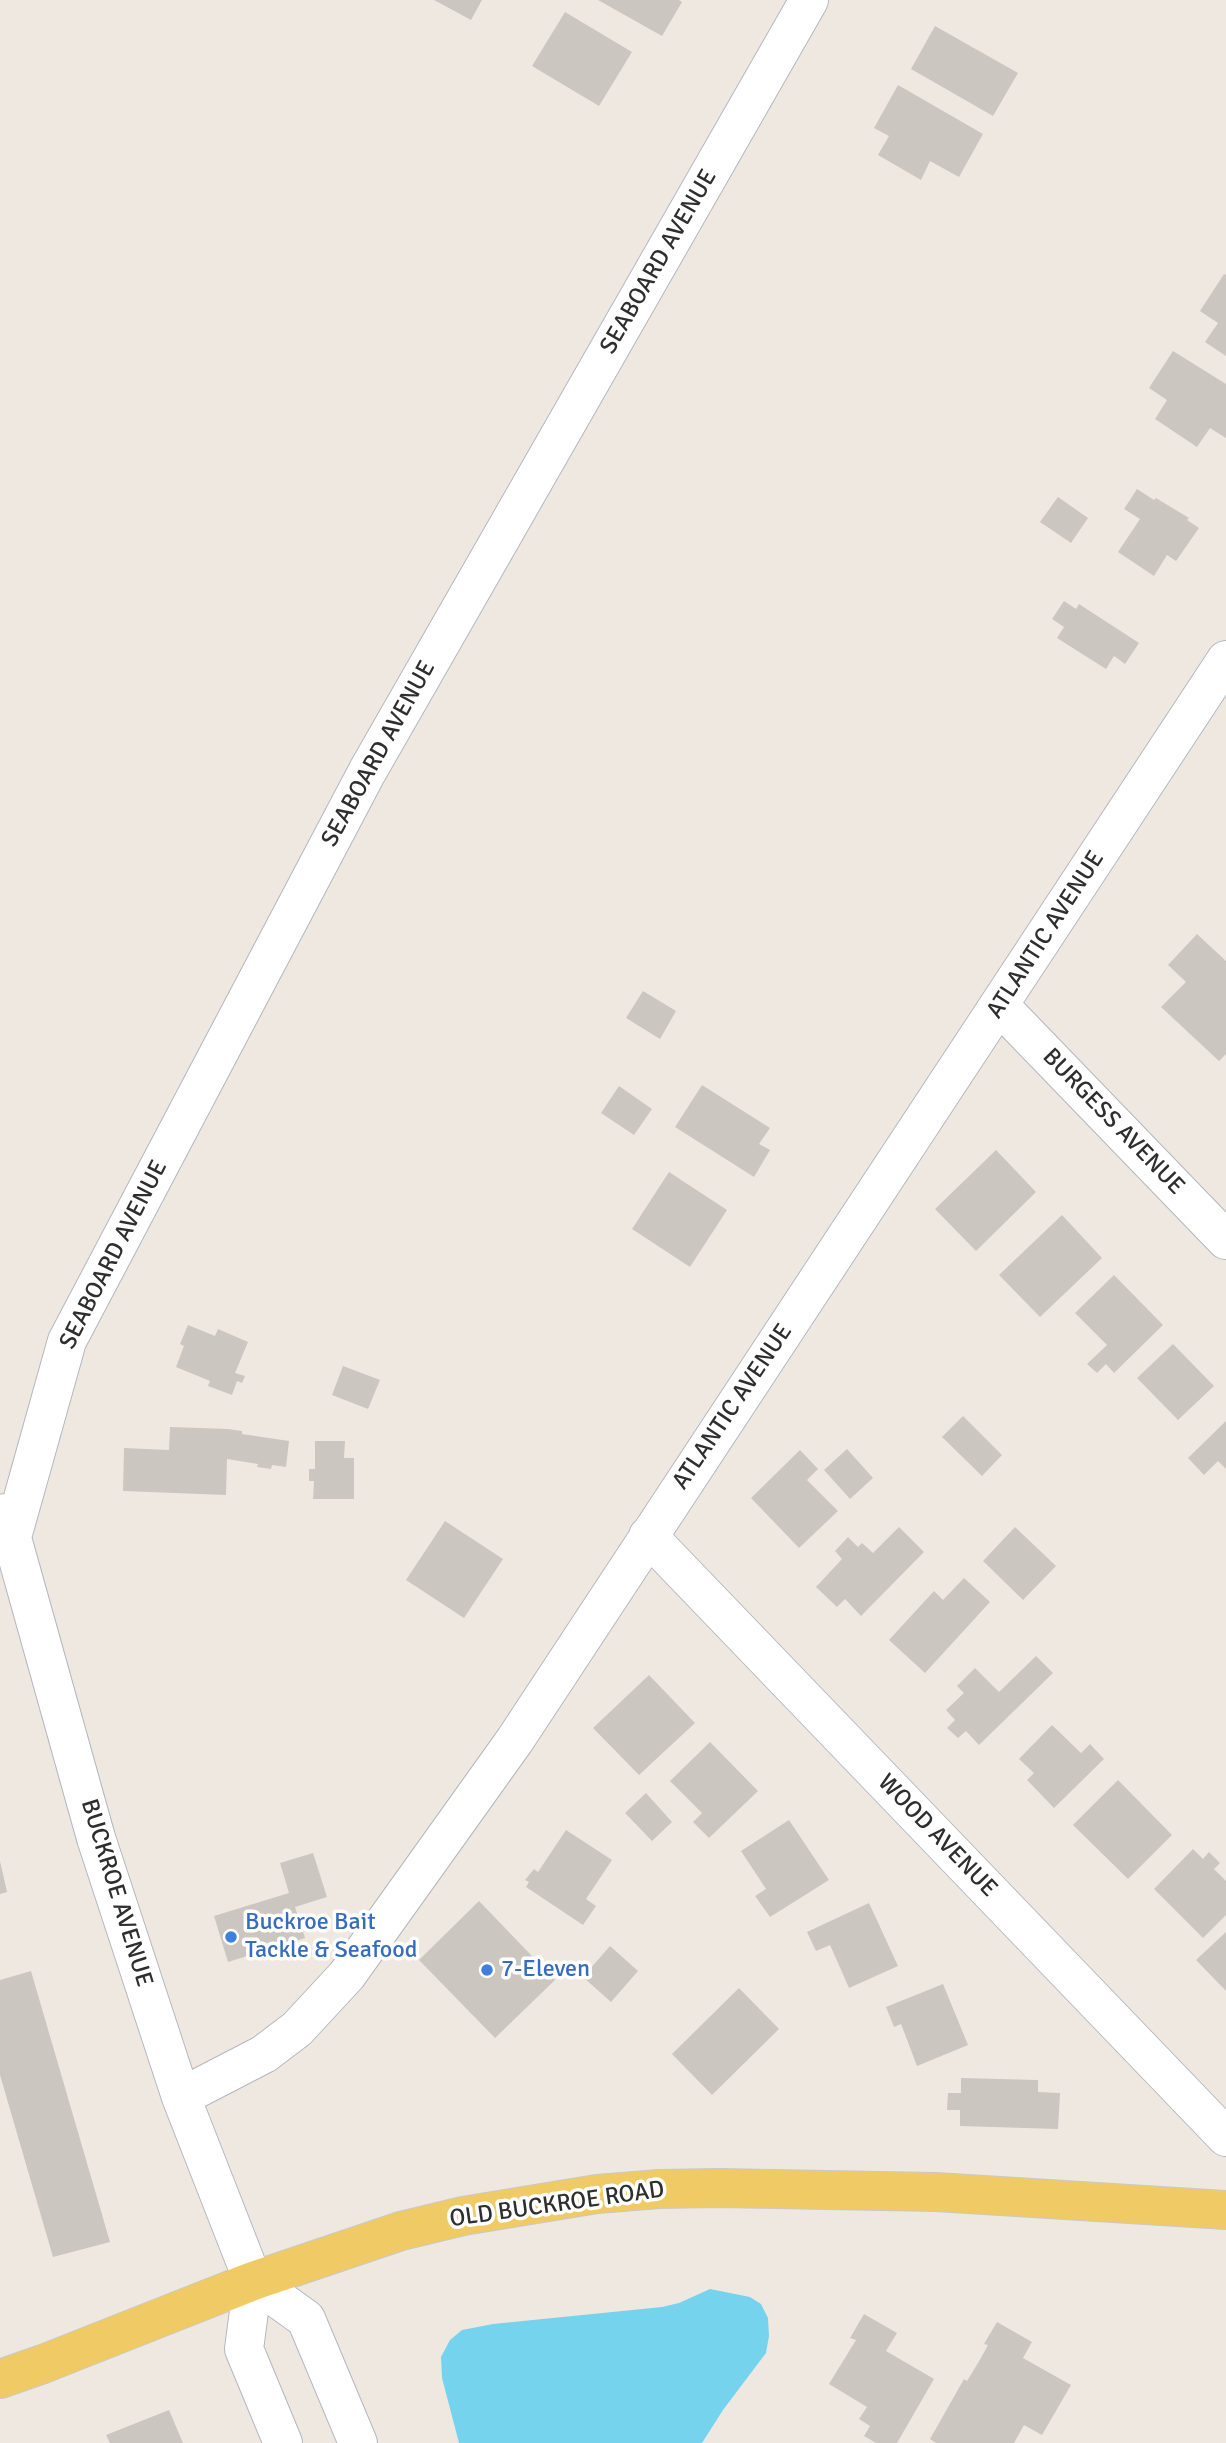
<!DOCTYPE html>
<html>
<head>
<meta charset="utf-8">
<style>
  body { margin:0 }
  canvas { display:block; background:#efe8e1 }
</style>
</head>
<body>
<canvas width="1226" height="2443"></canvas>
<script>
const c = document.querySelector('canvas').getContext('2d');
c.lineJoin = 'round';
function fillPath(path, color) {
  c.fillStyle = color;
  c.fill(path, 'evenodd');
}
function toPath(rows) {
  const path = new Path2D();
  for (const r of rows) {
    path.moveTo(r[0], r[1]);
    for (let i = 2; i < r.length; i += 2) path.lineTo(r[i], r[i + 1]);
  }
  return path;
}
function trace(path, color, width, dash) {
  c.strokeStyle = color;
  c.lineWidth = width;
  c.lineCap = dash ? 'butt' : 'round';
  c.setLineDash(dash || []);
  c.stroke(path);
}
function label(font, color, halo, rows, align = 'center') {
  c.font = font + ' Signika,sans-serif';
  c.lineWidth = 7;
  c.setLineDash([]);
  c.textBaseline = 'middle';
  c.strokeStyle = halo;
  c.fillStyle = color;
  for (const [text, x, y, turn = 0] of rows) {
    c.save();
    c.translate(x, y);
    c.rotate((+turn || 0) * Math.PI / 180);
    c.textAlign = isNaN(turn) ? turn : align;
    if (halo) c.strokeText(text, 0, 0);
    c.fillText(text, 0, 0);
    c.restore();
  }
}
fillPath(toPath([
  [710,2289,750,2297,761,2304,768,2318,769,2336,766,2353,723,2410,702,2443,459,2443,442,2378,441,2357,450,2340,462,2330,493,2324,662,2307,679,2303]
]), '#76d3ee');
fillPath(toPath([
  [434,0,482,0,471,20],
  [598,0,679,0,682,2,662,36],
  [565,12,632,52,599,106,532,66],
  [935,26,1018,73,993,116,911,69],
  [898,85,983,134,959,177,930,161,921,180,878,155,889,136,874,128],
  [1224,274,1226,275,1226,356,1205,342,1218,323,1200,311],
  [1173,351,1226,384,1226,438,1210,428,1197,447,1155,419,1167,400,1149,388],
  [1137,489,1154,500,1156,498,1189,518,1187,520,1199,528,1176,561,1167,555,1154,576,1118,552,1140,519,1124,509],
  [1058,497,1088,518,1071,543,1040,522],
  [1064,601,1076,609,1079,604,1139,643,1125,664,1114,656,1106,669,1057,638,1064,627,1052,619],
  [1197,934,1226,961,1226,1054,1219,1061,1161,1007,1186,982,1168,965],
  [643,991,676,1011,660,1039,626,1018],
  [702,1085,770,1128,759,1144,770,1150,754,1177,675,1127],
  [619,1086,652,1109,634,1135,601,1113],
  [996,1150,1036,1192,976,1251,935,1209],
  [669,1172,727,1210,690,1267,632,1229],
  [1062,1215,1102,1258,1040,1317,999,1275],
  [1114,1275,1163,1325,1114,1373,1106,1364,1097,1373,1087,1364,1107,1345,1075,1313],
  [188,1325,215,1336,218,1329,248,1342,235,1373,245,1376,242,1383,237,1381,232,1395,208,1386,210,1381,176,1367,184,1346,180,1344],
  [1173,1344,1214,1386,1178,1420,1137,1378],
  [343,1366,380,1380,368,1409,332,1395],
  [963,1416,1002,1455,982,1476,942,1437],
  [1226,1421,1226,1469,1218,1461,1204,1475,1188,1458],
  [170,1427,228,1429,242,1431,242,1434,289,1441,286,1467,272,1465,271,1469,257,1467,258,1464,227,1459,226,1495,123,1491,124,1448,169,1450],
  [315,1441,345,1441,344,1458,354,1458,354,1499,313,1499,314,1481,309,1481,309,1469,315,1469],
  [847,1449,873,1478,850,1499,824,1470],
  [800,1450,818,1469,807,1480,838,1511,799,1548,751,1498],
  [445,1521,503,1559,464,1618,406,1580],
  [899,1527,924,1552,861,1616,845,1599,837,1607,816,1587,842,1559,835,1551,848,1537,858,1547,862,1543,873,1553],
  [1015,1527,1056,1566,1023,1600,983,1561],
  [964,1578,990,1602,925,1673,889,1640,934,1591,943,1600],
  [1036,1656,1053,1673,979,1745,966,1731,958,1738,947,1728,955,1720,946,1710,964,1693,957,1686,975,1668,999,1692],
  [649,1675,695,1723,639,1775,593,1728],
  [1052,1725,1081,1753,1090,1744,1104,1759,1054,1808,1027,1780,1034,1773,1019,1759],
  [710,1742,758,1791,709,1838,693,1822,702,1813,670,1781],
  [1118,1780,1172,1835,1128,1879,1073,1825],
  [646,1793,672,1822,652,1841,625,1813],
  [789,1820,829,1880,770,1917,755,1896,766,1889,741,1851],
  [566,1830,612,1860,586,1899,596,1906,583,1925,526,1887,529,1882,525,1880,534,1869,538,1872],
  [1193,1849,1203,1859,1209,1852,1220,1863,1214,1869,1226,1881,1226,1915,1203,1938,1154,1889],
  [313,1853,327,1897,295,1907,305,1938,228,1962,214,1916,289,1893,280,1863],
  [0,1861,7,1892,0,1894],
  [479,1901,555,1980,495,2038,419,1960],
  [869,1903,898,1966,849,1988,830,1945,816,1951,807,1932],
  [1226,1932,1226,1991,1196,1960],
  [610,1946,638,1971,611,2002,583,1977],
  [31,1971,110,2242,53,2257,0,2075,0,1980],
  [943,1984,968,2045,917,2066,901,2024,894,2027,886,2007],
  [739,1988,779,2029,712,2095,672,2054],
  [961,2078,1038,2080,1038,2092,1060,2093,1058,2129,960,2126,960,2110,947,2110,948,2093,961,2093],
  [864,2314,897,2333,886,2351,934,2379,897,2443,876,2443,864,2436,870,2426,859,2419,867,2407,829,2384,856,2340,850,2338],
  [997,2322,1032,2342,1023,2358,1071,2385,1042,2435,1024,2425,1014,2443,936,2443,930,2439,964,2379,967,2381,981,2358,988,2345,984,2344],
  [169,2410,183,2443,110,2443,106,2435]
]), '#cbc6bf');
const minor = toPath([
  [999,1005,1226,1240],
  [5,1513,96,1838,181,2097,253,2281,244,2349,283,2443],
  [648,1536,1226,2137],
  [12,1537,67,1341,367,772,809,0],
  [181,2097,264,2054,297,2029,347,1975,515,1740,1226,660],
  [253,2281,306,2319,358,2443]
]);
const major = toPath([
  [0,2379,43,2364,253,2281,401,2231,463,2216,597,2194,659,2189,719,2188,936,2192,1226,2210]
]);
trace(minor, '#b4b7c1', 40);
trace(major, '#c9c9c9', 40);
trace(minor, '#fff', 38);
trace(major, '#f0ca64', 38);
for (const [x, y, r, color] of [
  [231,1937,7,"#3f7fe0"],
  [487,1970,7,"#3f7fe0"]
]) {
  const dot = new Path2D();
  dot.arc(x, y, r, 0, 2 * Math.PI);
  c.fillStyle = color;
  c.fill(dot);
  trace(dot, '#fff', 2.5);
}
label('24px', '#2e2e2e', '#fff', [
  ["SEABOARD AVENUE",659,262,-60],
  ["SEABOARD AVENUE",379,754,-61],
  ["ATLANTIC AVENUE",1046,935,-57],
  ["BURGESS AVENUE",1113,1122,46],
  ["SEABOARD AVENUE",114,1255,-63],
  ["ATLANTIC AVENUE",733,1407,-56],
  ["WOOD AVENUE",937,1836,46],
  ["BUCKROE AVENUE",116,1893,73],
  ["OLD BUCKROE ROAD",557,2205,-8]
]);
label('24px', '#366cbe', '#fff', [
  ["Buckroe Bait",245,1923],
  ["Tackle & Seafood",245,1951],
  ["7-Eleven",501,1970]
], 'left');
</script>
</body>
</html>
